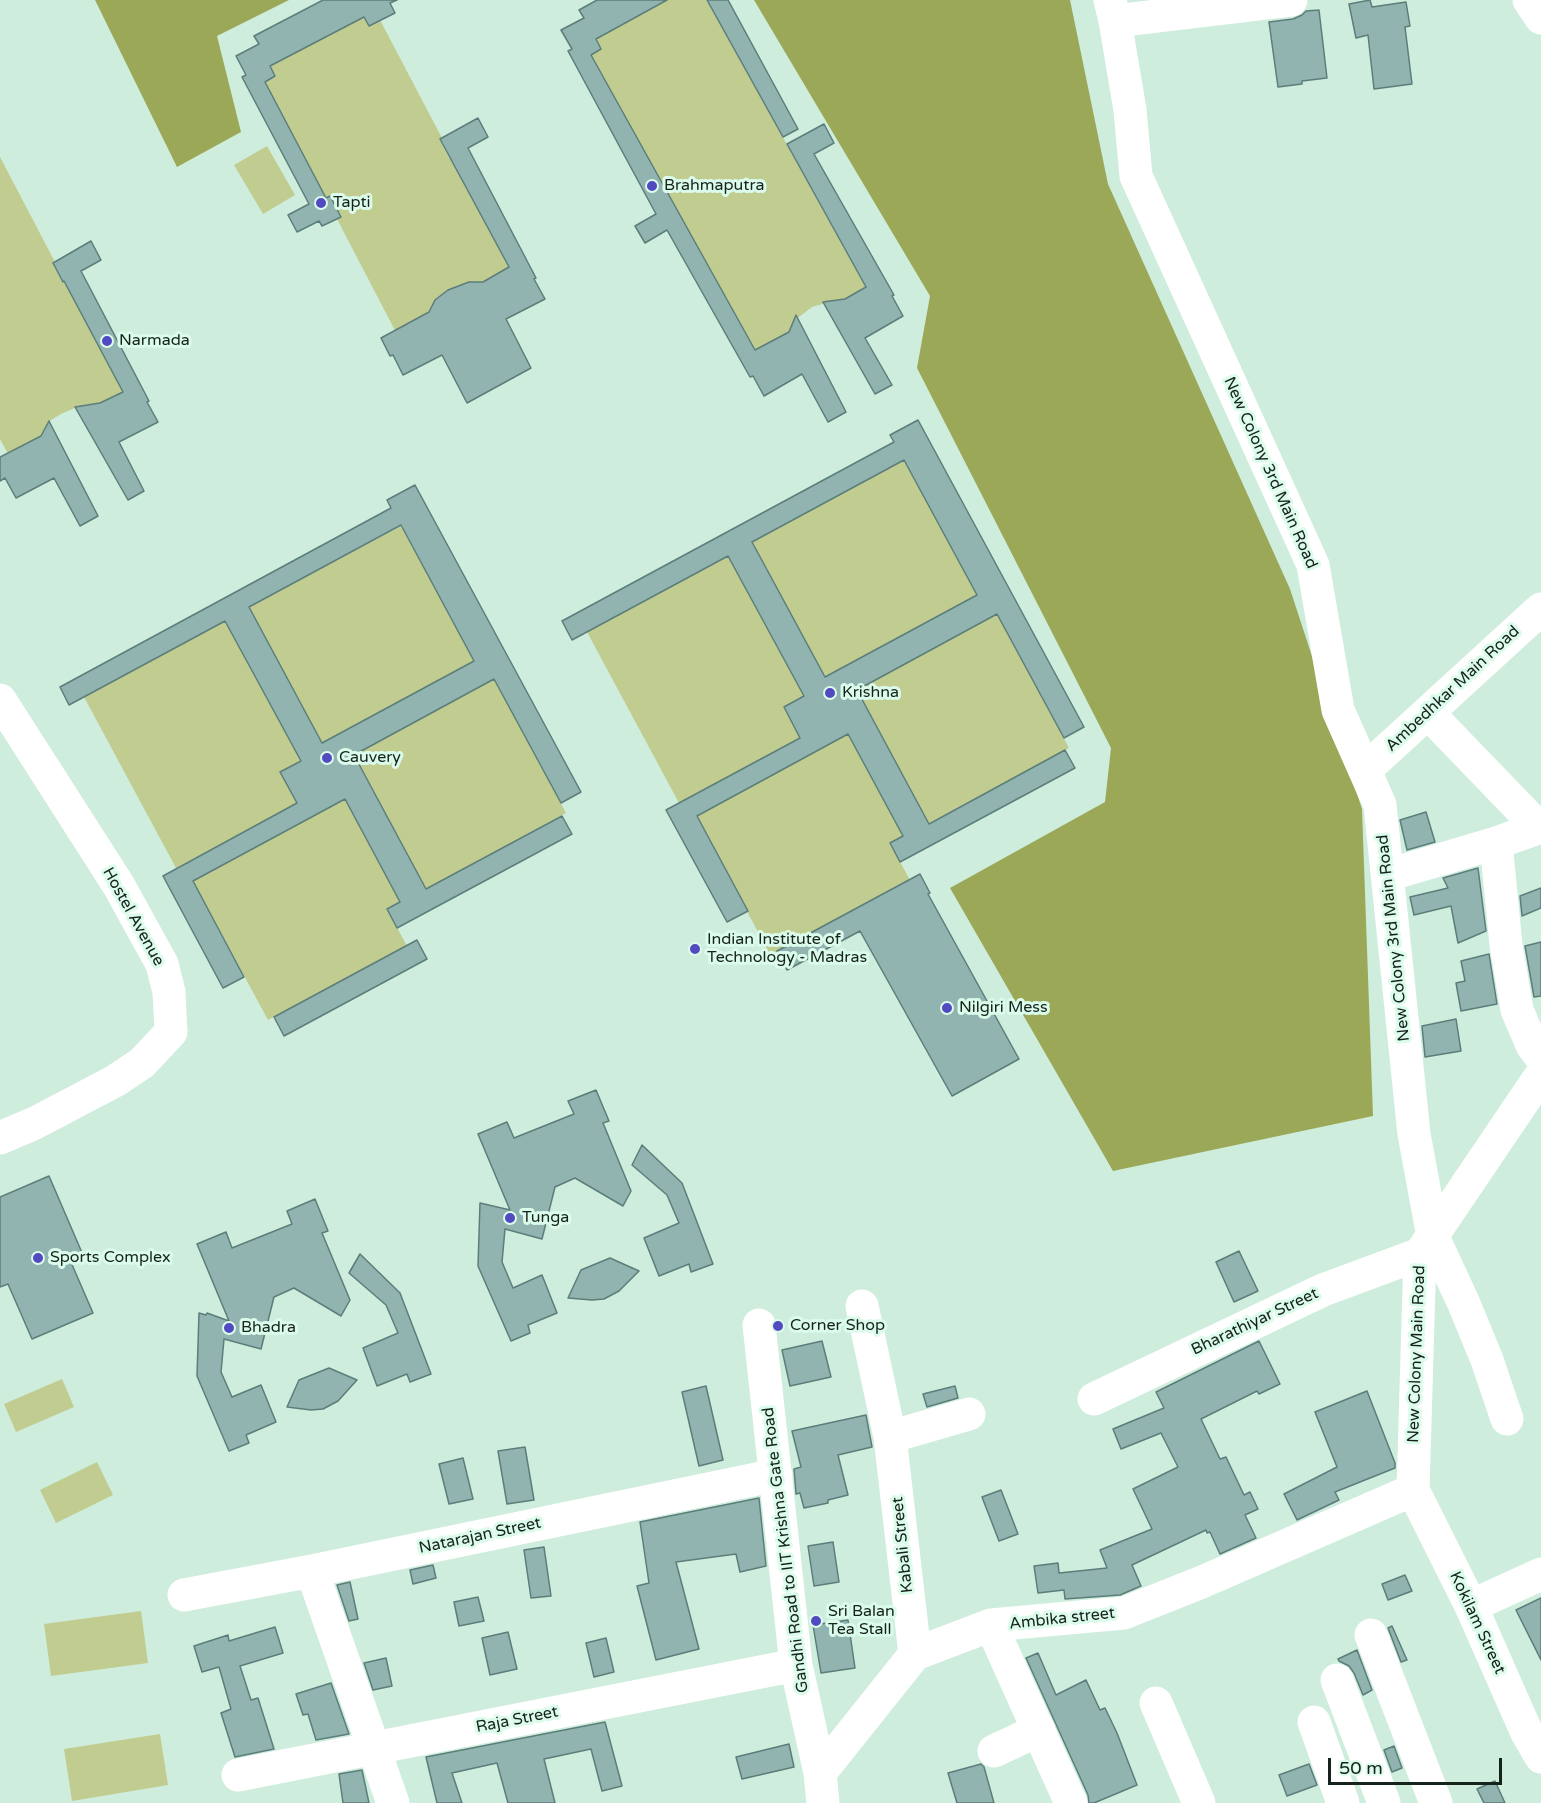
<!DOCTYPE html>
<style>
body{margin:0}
#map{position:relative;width:1541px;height:1803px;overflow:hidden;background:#ceeddd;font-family:"Varela Round",sans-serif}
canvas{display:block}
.scale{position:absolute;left:1328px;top:1758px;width:174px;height:27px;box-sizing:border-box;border:3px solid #16221c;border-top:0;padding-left:8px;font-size:18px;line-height:21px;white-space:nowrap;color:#16221c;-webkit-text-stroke:4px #dbfbeb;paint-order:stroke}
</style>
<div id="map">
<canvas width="1541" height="1803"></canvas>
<div class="scale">50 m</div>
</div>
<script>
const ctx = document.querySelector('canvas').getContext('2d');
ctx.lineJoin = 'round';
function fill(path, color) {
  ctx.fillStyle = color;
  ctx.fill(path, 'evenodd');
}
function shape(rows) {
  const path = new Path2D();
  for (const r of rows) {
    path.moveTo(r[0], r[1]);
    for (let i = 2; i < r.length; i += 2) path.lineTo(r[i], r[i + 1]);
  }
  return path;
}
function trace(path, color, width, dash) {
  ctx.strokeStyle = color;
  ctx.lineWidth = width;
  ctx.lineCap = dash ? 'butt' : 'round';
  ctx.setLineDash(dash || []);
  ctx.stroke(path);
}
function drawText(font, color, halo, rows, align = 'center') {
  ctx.font = font + ' "Varela Round",sans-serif';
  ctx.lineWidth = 6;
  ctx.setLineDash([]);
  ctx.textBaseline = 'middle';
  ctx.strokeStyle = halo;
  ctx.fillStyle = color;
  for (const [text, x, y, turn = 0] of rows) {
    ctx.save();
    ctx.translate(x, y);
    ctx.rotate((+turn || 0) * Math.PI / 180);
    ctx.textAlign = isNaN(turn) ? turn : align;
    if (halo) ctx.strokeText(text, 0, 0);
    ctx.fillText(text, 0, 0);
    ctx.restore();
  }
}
fill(shape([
 [667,0,707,0,874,302,833,301,812,307,795,320,791,326,793,330,781,336,761,362,591,55,601,49,596,39],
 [364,17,380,20,442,138,440,140,449,158,451,158,517,282,493,295,485,281,476,286,469,282,448,290,435,300,433,310,421,316,401,342,337,219,340,216,333,201,330,196,326,198,265,82,275,76,270,66],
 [267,146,295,195,263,214,234,165],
 [0,157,55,262,53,263,55,268,62,281,64,281,130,405,77,407,61,414,51,420,46,427,46,433,34,439,40,452,14,465,0,439],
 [904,460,977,595,824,677,752,542],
 [401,526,474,661,322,743,249,607],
 [728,556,804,696,784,707,800,738,679,803,587,632],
 [997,614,1069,748,929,823,857,690],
 [225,621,301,761,280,772,297,803,176,868,84,697],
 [494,679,566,813,426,889,354,755],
 [848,734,903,836,890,844,910,880,770,955,697,816],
 [345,799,400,902,387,909,407,946,268,1020,193,881],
 [62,1379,74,1407,16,1432,4,1404],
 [97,1462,113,1495,56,1523,40,1490],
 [141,1611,148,1663,51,1676,44,1624],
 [160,1734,168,1785,72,1801,64,1749]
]), '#c1cc90');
fill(shape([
 [95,0,289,0,217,36,241,132,177,167],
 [754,0,1070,0,1108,184,1290,589,1362,809,1373,1116,1113,1171,950,888,1105,802,1111,748,917,368,930,296]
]), '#9ba858');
const building = shape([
 [323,0,397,0,390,3,395,13,369,26,364,17,270,66,275,76,265,82,326,198,330,196,341,217,322,226,319,221,297,232,288,215,309,204,242,77,246,75,236,56,259,44,254,36,323,0],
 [597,0,667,0,596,39,601,49,591,55,755,350,789,332,796,315,846,412,828,422,802,374,764,396,753,376,750,377,667,230,645,243,635,226,656,214,568,51,572,49,561,30,584,18,579,10,597,0],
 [707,0,728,0,798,129,783,137,707,0],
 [1370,0,1372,7,1406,2,1410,26,1405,27,1412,84,1374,89,1368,35,1356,38,1349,4,1370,0],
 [1319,10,1327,78,1302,81,1302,84,1278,87,1269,22,1293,19,1302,15,1306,11,1319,10],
 [478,118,488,137,468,148,536,278,534,279,545,299,506,319,531,368,467,403,442,355,403,375,393,355,390,356,381,338,429,312,435,300,448,290,469,282,483,282,509,267,440,139,478,118],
 [824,124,834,143,814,154,894,295,892,296,903,316,865,338,892,385,875,394,823,302,845,299,866,287,787,144,824,124],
 [91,241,101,260,81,271,149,401,147,402,158,422,119,442,144,491,128,500,75,407,100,403,123,392,64,281,63,282,53,263,91,241],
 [918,420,1084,727,1064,738,997,614,857,690,929,824,1065,750,1075,768,900,862,890,843,903,836,848,734,697,816,748,911,727,922,666,810,800,738,784,707,804,696,728,556,572,640,562,621,894,442,890,435,918,420],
 [904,460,977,595,825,677,752,542,904,460],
 [49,421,98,516,80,526,54,478,16,498,5,478,0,481,0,457,41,436,49,421],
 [415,485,581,792,561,803,494,679,354,755,426,889,562,816,572,834,397,928,387,909,400,902,345,799,193,881,244,977,223,988,163,876,297,803,280,772,301,761,225,621,69,705,60,687,391,508,387,500,415,485],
 [401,525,474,661,322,743,249,607,401,525],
 [1426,812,1435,842,1407,850,1400,820,1426,812],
 [1478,868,1486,931,1458,943,1451,906,1414,915,1410,897,1448,888,1443,878,1478,868],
 [920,874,930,893,928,894,1019,1059,952,1096,860,931,787,970,777,951,920,874],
 [1541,888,1541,908,1522,916,1520,896,1541,888],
 [417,940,427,959,284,1036,274,1017,417,940],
 [1541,942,1541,996,1534,997,1525,946,1541,942],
 [1489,954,1497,1004,1461,1011,1456,983,1465,981,1461,961,1489,954],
 [1456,1019,1461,1051,1425,1057,1422,1026,1456,1019],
 [596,1090,609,1121,603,1123,631,1191,623,1206,575,1178,555,1187,542,1239,505,1229,502,1262,513,1288,542,1275,557,1313,528,1325,530,1333,511,1341,478,1266,480,1203,510,1210,478,1134,507,1122,514,1138,574,1114,568,1101,596,1090],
 [642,1145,682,1183,713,1264,691,1272,689,1264,659,1276,644,1238,679,1223,667,1195,632,1165,642,1145],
 [49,1176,83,1255,70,1260,93,1313,32,1339,8,1284,0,1287,0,1197,49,1176],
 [315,1199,328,1231,322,1233,350,1300,341,1316,294,1288,274,1297,261,1349,224,1339,221,1372,232,1397,261,1385,276,1422,246,1435,249,1443,229,1451,197,1376,199,1313,206,1315,207,1313,229,1321,197,1244,226,1232,232,1248,292,1224,287,1211,315,1199],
 [1239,1251,1258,1291,1234,1302,1216,1262,1239,1251],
 [360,1254,400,1293,431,1374,410,1382,407,1374,377,1386,363,1348,398,1333,386,1305,349,1273,360,1254],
 [610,1258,639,1271,619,1291,604,1299,592,1300,568,1298,581,1270,610,1258],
 [822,1341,831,1377,790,1386,782,1350,822,1341],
 [1259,1341,1280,1384,1259,1394,1257,1391,1201,1419,1220,1459,1226,1457,1244,1495,1250,1492,1258,1509,1245,1515,1256,1538,1220,1554,1210,1532,1207,1533,1206,1530,1132,1565,1141,1586,1120,1595,1065,1599,1064,1590,1038,1593,1034,1566,1058,1563,1059,1573,1107,1568,1100,1550,1152,1529,1133,1489,1178,1467,1161,1433,1121,1449,1113,1429,1164,1408,1156,1392,1259,1341],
 [329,1368,357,1380,338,1401,323,1409,311,1410,287,1407,299,1380,329,1368],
 [706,1386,723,1460,699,1466,682,1392,706,1386],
 [955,1386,958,1398,927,1407,923,1394,955,1386],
 [1367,1391,1395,1463,1395,1468,1335,1492,1339,1500,1297,1520,1284,1494,1337,1467,1315,1412,1367,1391],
 [866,1415,872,1447,838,1455,848,1495,828,1500,828,1503,804,1508,800,1493,796,1494,794,1469,801,1467,792,1431,866,1415],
 [525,1447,534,1500,507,1504,498,1451,525,1447],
 [463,1458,473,1499,449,1504,439,1464,463,1458],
 [1001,1490,1018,1534,999,1541,982,1497,1001,1490],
 [759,1498,766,1566,740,1572,736,1554,676,1562,699,1649,656,1660,637,1586,649,1583,640,1522,759,1498],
 [833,1542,839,1582,814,1586,808,1546,833,1542],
 [544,1547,551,1596,531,1598,524,1550,544,1547],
 [433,1565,436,1578,413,1584,410,1570,433,1565],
 [1405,1575,1412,1591,1388,1600,1382,1584,1405,1575],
 [350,1582,358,1619,349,1621,337,1585,350,1582],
 [478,1597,484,1621,459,1626,454,1602,478,1597],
 [1541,1598,1541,1660,1516,1610,1541,1598],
 [848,1620,855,1668,821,1673,813,1625,848,1620],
 [1392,1626,1407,1660,1401,1662,1388,1628,1392,1626],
 [275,1627,283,1653,240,1666,251,1700,258,1698,274,1749,235,1757,221,1713,231,1709,219,1667,202,1672,194,1646,228,1635,229,1641,275,1627],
 [508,1632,517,1669,490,1675,482,1638,508,1632],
 [606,1638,614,1672,594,1677,586,1643,606,1638],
 [1357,1650,1372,1690,1363,1695,1354,1673,1349,1666,1339,1661,1338,1659,1357,1650],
 [1038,1653,1056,1695,1086,1680,1100,1710,1105,1708,1117,1733,1137,1785,1094,1803,1089,1803,1088,1795,1026,1658,1038,1653],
 [386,1658,392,1686,373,1690,364,1663,386,1658],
 [331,1683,349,1734,316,1740,308,1714,303,1715,296,1694,331,1683],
 [605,1722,622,1786,602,1791,591,1749,544,1759,555,1803,508,1803,497,1763,452,1773,462,1803,437,1803,426,1757,605,1722],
 [789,1744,794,1767,742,1779,736,1757,789,1744],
 [1394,1746,1402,1768,1392,1772,1384,1750,1394,1746],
 [981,1764,984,1767,994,1803,957,1803,948,1773,981,1764],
 [1309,1764,1317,1785,1287,1796,1279,1775,1309,1764],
 [362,1770,369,1803,343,1803,339,1774,362,1770],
 [1495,1781,1505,1803,1484,1803,1477,1789,1495,1781]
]);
fill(building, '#91b4b0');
trace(building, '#5c7e7a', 1.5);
trace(shape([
 [1110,0,1115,21,1130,110,1136,176,1313,565,1338,710,1380,805,1414,1134,1433,1237,1464,1304,1487,1360,1507,1419],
 [1529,0,1541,18],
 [1115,21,1291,0],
 [0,700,119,886,162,964,169,992,171,1032,142,1063,115,1081,35,1123,0,1138],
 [1428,713,1539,828],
 [1365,770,1541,609],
 [1496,843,1506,945,1517,1010,1532,1045,1541,1057],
 [1388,875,1496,843,1541,827],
 [1541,1075,1420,1254,1413,1490,1471,1606,1527,1733,1541,1757],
 [862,1306,890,1437,915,1654],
 [759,1325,796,1665,820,1773,823,1803],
 [1094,1399,1323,1290,1420,1254],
 [890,1437,969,1414],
 [312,1571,393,1803],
 [184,1595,312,1571,776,1475],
 [1471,1606,1541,1574],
 [991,1625,1071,1803],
 [1371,1635,1436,1803],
 [1337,1680,1384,1803],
 [1156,1703,1199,1803],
 [1314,1722,1343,1803],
 [994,1751,1039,1730],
 [820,1773,915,1654,991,1625,1124,1613,1202,1582,1413,1490],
 [238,1775,796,1665]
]), '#fff', 33);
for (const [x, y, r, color] of [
 [652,186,6,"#524ac1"],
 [321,203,6,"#524ac1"],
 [107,341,6,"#524ac1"],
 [830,693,6,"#524ac1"],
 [327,758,6,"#524ac1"],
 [695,949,6,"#524ac1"],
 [947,1008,6,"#524ac1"],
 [510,1218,6,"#524ac1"],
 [38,1258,6,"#524ac1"],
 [778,1326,6,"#524ac1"],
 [229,1328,6,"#524ac1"],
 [816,1621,6,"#524ac1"]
]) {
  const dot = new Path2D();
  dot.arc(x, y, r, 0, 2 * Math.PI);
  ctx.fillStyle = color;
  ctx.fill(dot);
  trace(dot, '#dbfbeb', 2);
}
drawText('16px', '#16221c', '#dbfbeb', [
 ["Brahmaputra",664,186],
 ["Tapti",333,203],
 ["Narmada",119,341],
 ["Krishna",842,693],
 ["Cauvery",339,758],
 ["Indian Institute of",707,940],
 ["Technology - Madras",707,958],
 ["Nilgiri Mess",959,1008],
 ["Tunga",522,1218],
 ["Sports Complex",50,1258],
 ["Corner Shop",790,1326],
 ["Bhadra",241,1328],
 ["Sri Balan",828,1612],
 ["Tea Stall",828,1630]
], 'left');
drawText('16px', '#16221c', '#dbfbeb', [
 ["New Colony 3rd Main Road",1270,473,66],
 ["Ambedhkar Main Road",1453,689,-43],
 ["Hostel Avenue",133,917,61],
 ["New Colony 3rd Main Road",1394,938,-96],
 ["Bharathiyar Street",1255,1322,-25],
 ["New Colony Main Road",1417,1354,-88],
 ["Natarajan Street",480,1536,-12],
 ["Kabali Street",903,1545,-96],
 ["Gandhi Road to IIT Krishna Gate Road",786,1550,-97],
 ["Ambika street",1062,1619,-6],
 ["Kokilam Street",1477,1623,65],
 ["Raja Street",517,1720,-11]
]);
</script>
